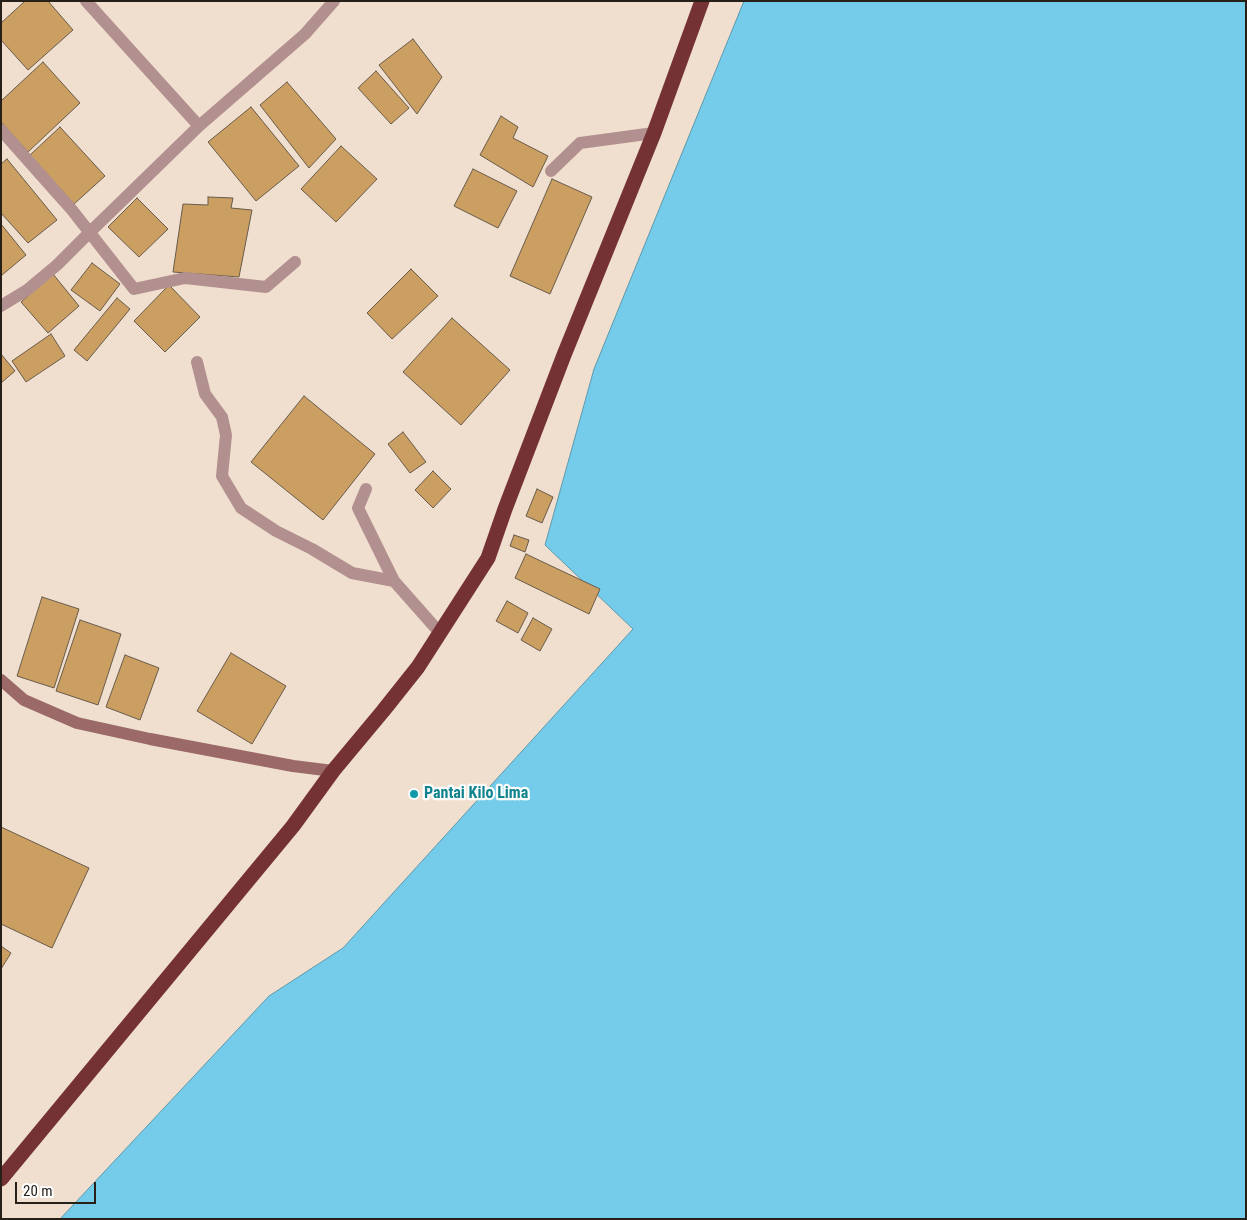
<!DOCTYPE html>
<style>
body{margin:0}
#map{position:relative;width:1247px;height:1220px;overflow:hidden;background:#f0dfce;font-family:"Roboto Condensed",sans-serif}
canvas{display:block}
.frame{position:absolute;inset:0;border:2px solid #262019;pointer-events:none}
.scale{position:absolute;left:15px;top:1182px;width:81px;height:22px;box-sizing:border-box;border:2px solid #262019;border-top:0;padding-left:6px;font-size:15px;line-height:18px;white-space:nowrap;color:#262019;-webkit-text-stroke:4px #fff;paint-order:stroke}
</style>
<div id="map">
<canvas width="1247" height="1220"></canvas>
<div class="frame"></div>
<div class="scale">20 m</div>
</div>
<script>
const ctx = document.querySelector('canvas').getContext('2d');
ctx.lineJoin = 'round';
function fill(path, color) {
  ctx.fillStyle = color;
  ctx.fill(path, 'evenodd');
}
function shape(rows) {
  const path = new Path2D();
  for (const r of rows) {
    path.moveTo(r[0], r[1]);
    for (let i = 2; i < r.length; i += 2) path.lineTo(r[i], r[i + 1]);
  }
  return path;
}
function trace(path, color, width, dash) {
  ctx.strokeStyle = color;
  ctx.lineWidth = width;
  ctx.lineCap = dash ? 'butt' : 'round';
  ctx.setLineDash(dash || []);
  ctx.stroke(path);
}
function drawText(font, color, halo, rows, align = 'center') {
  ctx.font = font + ' "Roboto Condensed",sans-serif';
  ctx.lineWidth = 4.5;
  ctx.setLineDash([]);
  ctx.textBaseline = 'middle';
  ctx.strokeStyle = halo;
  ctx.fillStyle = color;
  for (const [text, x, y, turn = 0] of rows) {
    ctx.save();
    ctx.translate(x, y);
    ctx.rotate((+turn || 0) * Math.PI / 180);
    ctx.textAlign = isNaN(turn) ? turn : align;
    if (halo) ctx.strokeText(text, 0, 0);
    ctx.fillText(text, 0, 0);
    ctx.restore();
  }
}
const water = shape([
 [744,1,1246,1,1246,1219,60,1219,269,996,343,948,633,629,545,545,594,369,744,1]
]);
fill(water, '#75ccea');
trace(water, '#5d98ab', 1);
const building = shape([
 [25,1,48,1,73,30,28,70,1,40,1,23,25,1],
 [413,39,442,77,417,114,379,65,413,39],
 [43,62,80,103,28,152,1,122,1,101,43,62],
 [376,71,409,108,391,124,358,88,376,71],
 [287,82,336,139,309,168,260,105,287,82],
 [251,107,299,166,256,201,208,142,251,107],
 [501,116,518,127,513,138,548,156,533,187,480,155,501,116],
 [60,127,105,176,74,204,30,155,60,127],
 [341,146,377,179,336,222,301,189,341,146],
 [7,159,57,220,28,243,1,213,1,164,7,159],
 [473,169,517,191,498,228,454,206,473,169],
 [552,179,592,197,550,294,510,276,552,179],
 [208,197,233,198,231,208,252,210,239,277,173,272,183,204,208,205,208,197],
 [137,198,168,229,139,257,108,227,137,198],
 [1,224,26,255,2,275,1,273,1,224],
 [92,263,120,284,100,311,71,290,92,263],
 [411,269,438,296,392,339,367,313,411,269],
 [53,274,79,306,48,333,21,302,53,274],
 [169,285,200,317,165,352,134,321,169,285],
 [117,298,130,309,87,361,74,350,117,298],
 [452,318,510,370,461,425,403,372,452,318],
 [51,334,65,356,26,382,12,361,51,334],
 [1,354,15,371,1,383,1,354],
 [304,396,375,454,323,520,251,462,304,396],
 [403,432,426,462,410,473,388,444,403,432],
 [433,471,451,489,433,508,415,490,433,471],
 [537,489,553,497,542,523,526,516,537,489],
 [514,535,529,540,525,552,510,546,514,535],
 [526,554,600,589,589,614,515,578,526,554],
 [42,597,79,609,54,688,17,676,42,597],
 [507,601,528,613,518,633,496,621,507,601],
 [533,618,552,629,540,651,521,640,533,618],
 [80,620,121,634,98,705,56,691,80,620],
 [231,653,286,686,252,744,197,711,231,653],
 [125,655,159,668,140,720,106,707,125,655],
 [1,827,89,868,52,948,1,924,1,827],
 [1,946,11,953,1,969,1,946]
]);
fill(building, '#cb9e62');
trace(building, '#685b4b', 1);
trace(shape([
 [86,1,199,126],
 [1,130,72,210,134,289,185,278,266,287,295,262],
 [551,171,580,143,654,133],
 [1,306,27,290,57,265,89,233,199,126,305,34,334,1],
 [197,362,205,394,222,417,226,435,222,476,241,508,276,531,312,549,352,573,394,581],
 [366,489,358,508,394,581,440,633]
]), '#b39090', 12);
trace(shape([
 [1,680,24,700,77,723,150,739,293,766,333,771]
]), '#9a6968', 12);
trace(shape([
 [1,1179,293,826,333,771,383,711,418,667,488,558,505,509,564,355,654,133,702,1]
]), '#753235', 15);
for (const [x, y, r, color] of [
 [414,794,5,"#0f9aa8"]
]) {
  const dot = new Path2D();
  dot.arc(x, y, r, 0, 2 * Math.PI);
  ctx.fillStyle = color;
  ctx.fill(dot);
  trace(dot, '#fff', 2);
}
drawText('bold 16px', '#0d838f', '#fff', [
 ["Pantai Kilo Lima",424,794]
], 'left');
</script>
